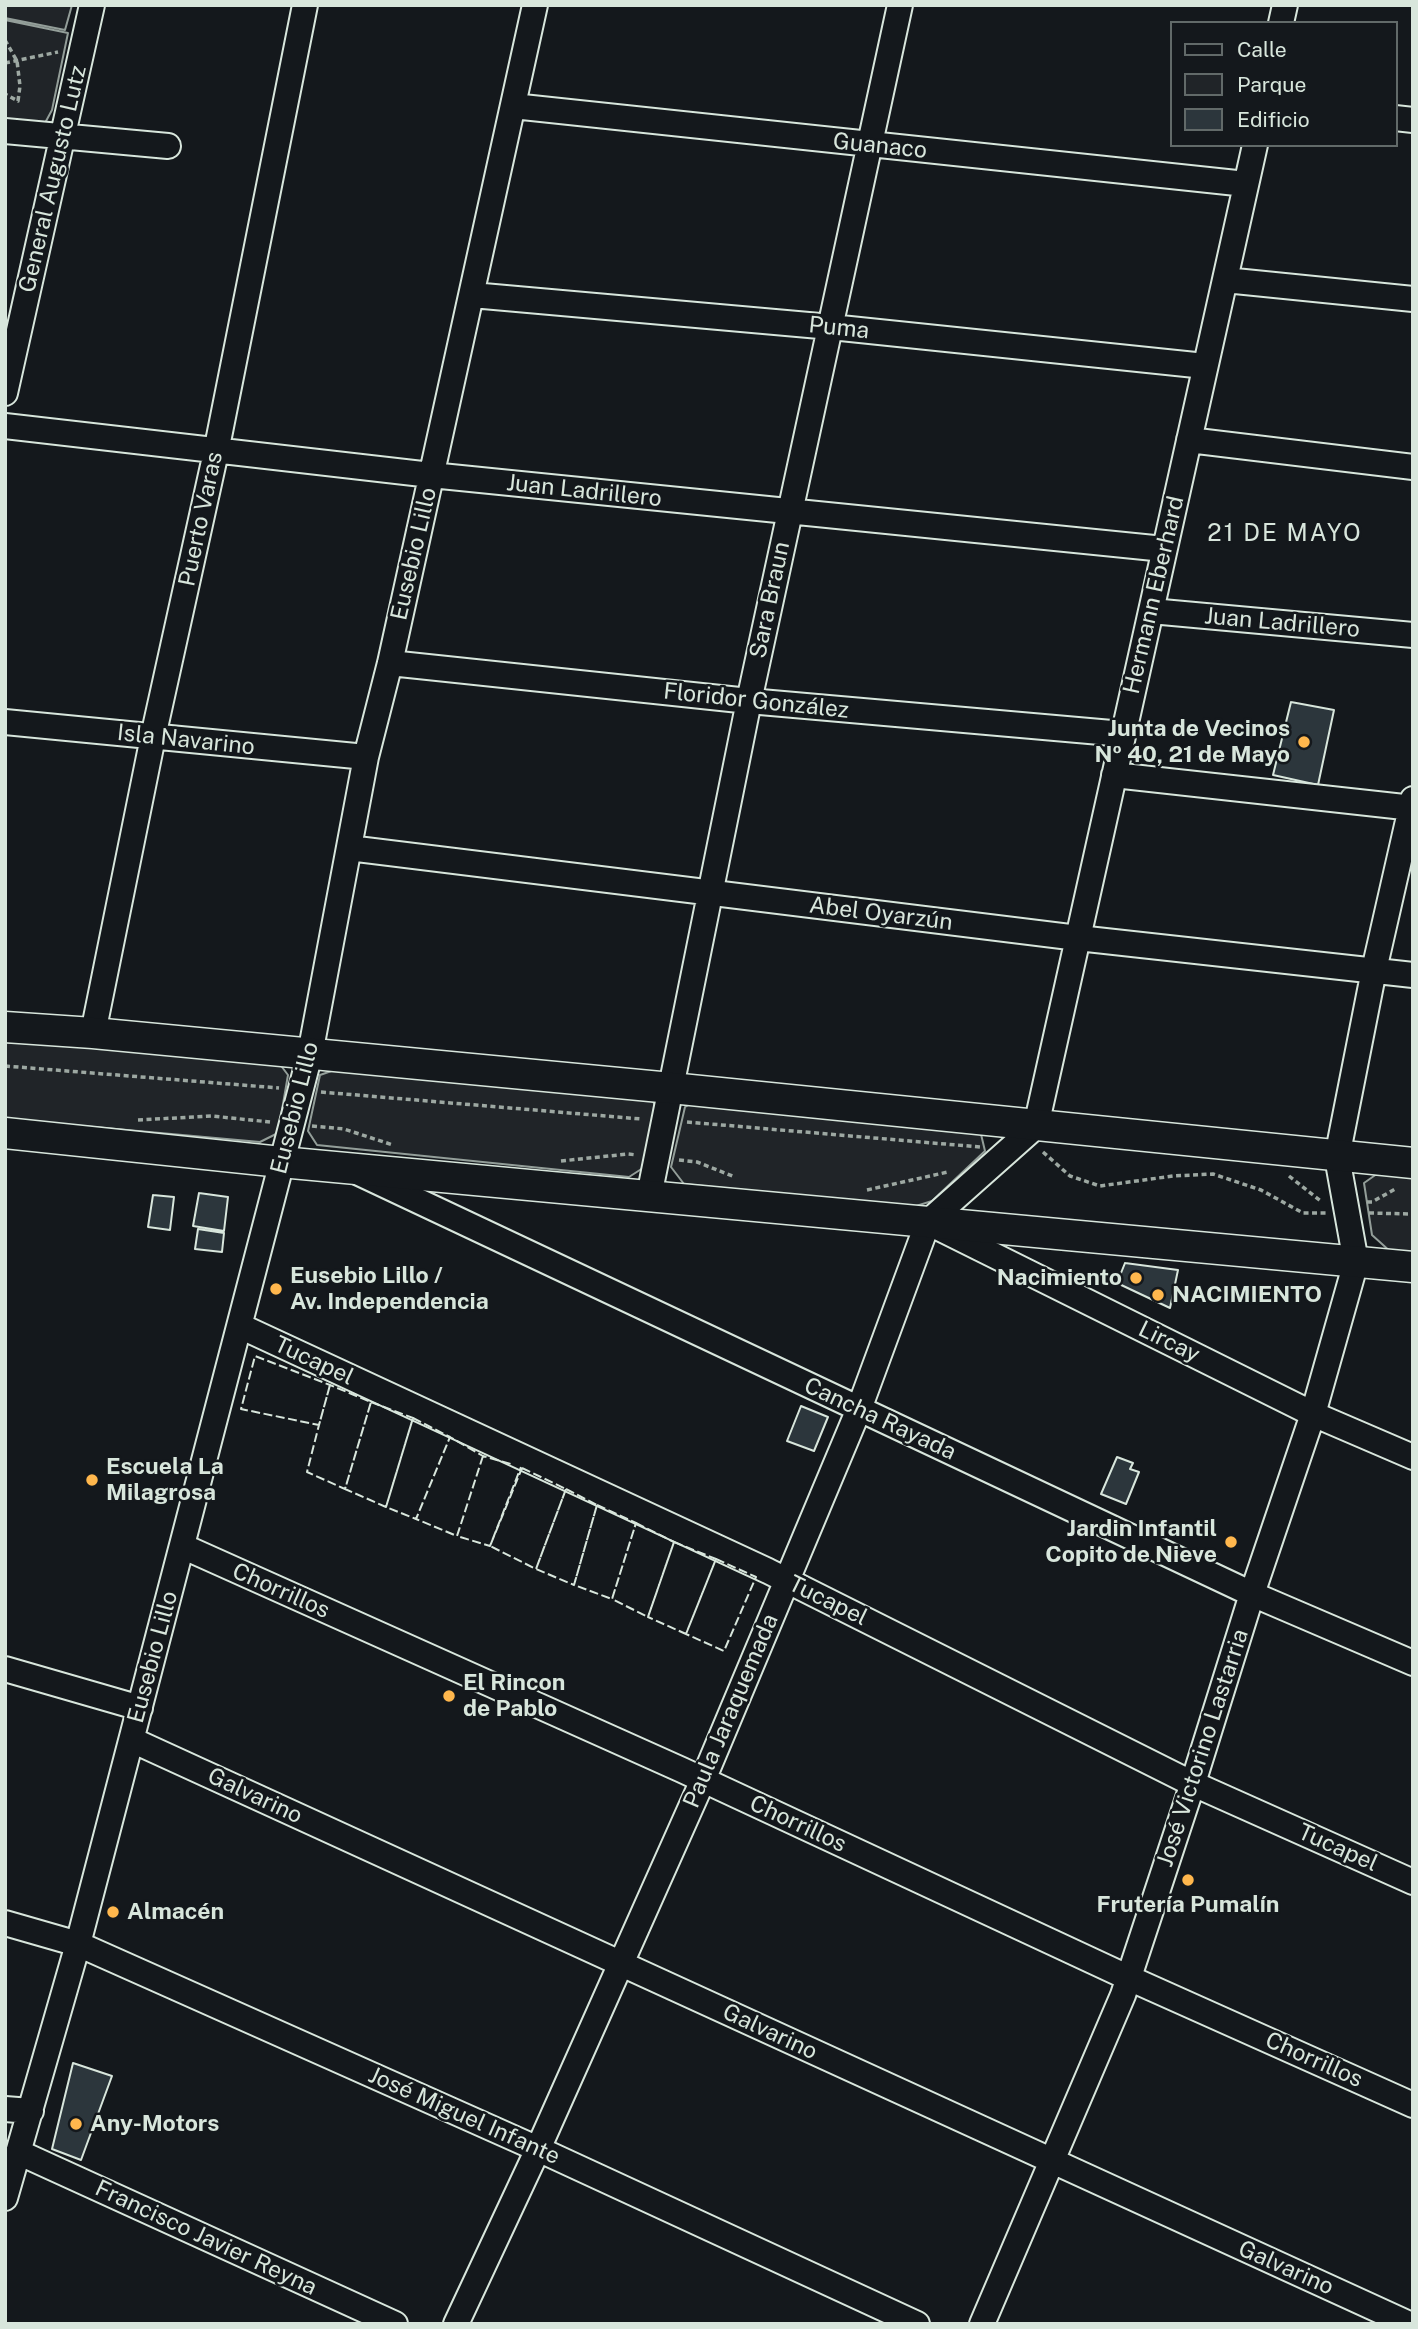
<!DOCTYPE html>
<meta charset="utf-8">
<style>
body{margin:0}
#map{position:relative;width:1418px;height:2329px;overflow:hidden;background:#14181c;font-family:"Public Sans",sans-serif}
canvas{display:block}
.frame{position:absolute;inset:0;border:7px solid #d8e6dc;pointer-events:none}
.legend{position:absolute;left:1170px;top:21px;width:228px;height:126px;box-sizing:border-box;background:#14181c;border:2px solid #626a69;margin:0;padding:9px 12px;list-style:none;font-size:21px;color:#d8e6dc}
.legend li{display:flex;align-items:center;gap:14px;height:35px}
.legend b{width:35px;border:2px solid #626a69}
</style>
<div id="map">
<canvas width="1418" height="2329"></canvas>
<div class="frame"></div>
<ul class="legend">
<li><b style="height:9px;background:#14181c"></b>Calle</li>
<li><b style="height:19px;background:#202428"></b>Parque</li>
<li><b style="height:19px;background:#2c363c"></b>Edificio</li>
</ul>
</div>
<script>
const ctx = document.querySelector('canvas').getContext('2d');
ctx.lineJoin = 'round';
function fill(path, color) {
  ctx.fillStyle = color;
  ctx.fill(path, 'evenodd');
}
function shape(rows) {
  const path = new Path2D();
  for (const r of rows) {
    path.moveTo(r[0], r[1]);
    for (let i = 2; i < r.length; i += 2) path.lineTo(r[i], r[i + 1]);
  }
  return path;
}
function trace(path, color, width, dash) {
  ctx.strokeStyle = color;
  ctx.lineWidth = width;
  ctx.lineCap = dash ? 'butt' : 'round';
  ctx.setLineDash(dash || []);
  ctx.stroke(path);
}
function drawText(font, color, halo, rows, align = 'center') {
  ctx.font = font + ' "Public Sans",sans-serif';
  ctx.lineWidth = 5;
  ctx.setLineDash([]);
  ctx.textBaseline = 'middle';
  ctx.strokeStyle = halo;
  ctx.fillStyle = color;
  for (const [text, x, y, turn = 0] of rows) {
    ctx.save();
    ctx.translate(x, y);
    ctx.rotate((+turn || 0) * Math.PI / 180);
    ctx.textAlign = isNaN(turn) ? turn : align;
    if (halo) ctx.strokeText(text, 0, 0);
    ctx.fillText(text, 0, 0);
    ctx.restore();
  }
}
const green = shape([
 [5,5,72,5,65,30,5,18,5,5],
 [5,20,68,33,52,110,45,123,5,120,5,20],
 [5,1042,276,1059,288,1075,278,1133,260,1142,5,1119,5,1042],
 [340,1068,651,1097,658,1112,646,1166,629,1177,317,1145,308,1131,320,1075,340,1068],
 [701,1098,980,1130,985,1151,932,1201,913,1207,684,1184,671,1167,685,1107,701,1098],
 [1381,1171,1413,1173,1413,1255,1392,1253,1372,1235,1364,1183,1381,1171]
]);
fill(green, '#202428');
trace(green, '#939e99', 2);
const building = shape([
 [1291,702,1334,710,1318,785,1273,775,1291,702],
 [199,1193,228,1197,224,1231,193,1226,199,1193],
 [153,1195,174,1197,170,1230,148,1227,153,1195],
 [198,1229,224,1233,222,1252,195,1249,198,1229],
 [1125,1263,1178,1270,1170,1308,1117,1283,1125,1263],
 [801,1406,828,1417,814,1451,787,1441,801,1406],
 [1117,1457,1133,1463,1130,1469,1139,1472,1126,1504,1101,1494,1117,1457],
 [73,2063,112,2076,81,2160,52,2149,73,2063]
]);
fill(building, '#2c363c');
trace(building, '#d8e6dc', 2);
const minor = shape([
 [1281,23,1285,5],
 [513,106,1246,184],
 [1395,118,1413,120],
 [5,131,168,146],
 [1225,280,1413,299],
 [472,295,831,327,1205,366],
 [5,393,92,5],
 [5,426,431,475,1164,549],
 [1189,440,1413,467],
 [1151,611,1413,635],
 [390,663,749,701,1123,734],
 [5,722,366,757],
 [1114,775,1413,808],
 [349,848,1078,938,1413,975],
 [93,1033,153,737,216,452,305,5],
 [359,1173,1252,1594,1413,1663],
 [649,1196,749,701,900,5],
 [935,1226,1313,1414,1413,1457],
 [240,1326,768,1571,1187,1781,1413,1882],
 [182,1546,682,1770,1129,1978,1413,2105],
 [5,1669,140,1708],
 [132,1740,1409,2324],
 [5,1923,78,1944,538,2149,917,2324],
 [5,2109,31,2111],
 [18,2152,395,2324],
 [5,2198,78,1944,310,1054,366,757,390,663,535,5],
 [456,2324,538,2149,703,1780,859,1409,928,1222,1036,1126,1255,145],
 [982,2324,1123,1995,1193,1783,1252,1594,1313,1414,1356,1262,1337,1157,1374,970,1413,799]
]);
const major = shape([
 [5,1027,93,1033,671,1088,1413,1163],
 [5,1133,281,1162,1413,1267]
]);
trace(minor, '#d8e6dc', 28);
trace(major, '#d8e6dc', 33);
trace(shape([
 [5,40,17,61,20,86,18,101,5,94],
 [5,63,58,52],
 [5,1066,279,1088],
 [321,1092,641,1119],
 [138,1120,212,1116,270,1122],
 [687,1122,980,1147],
 [312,1126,344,1129,393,1145],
 [1043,1152,1070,1176,1100,1186,1173,1176,1213,1174,1261,1190,1303,1213,1326,1213],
 [679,1160,697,1162,735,1177],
 [561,1161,628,1154,637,1155],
 [1289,1176,1322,1202],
 [867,1190,948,1172],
 [1367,1202,1372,1202,1397,1188],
 [1369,1213,1413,1214]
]), '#9da8a2', 3.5, [5, 3.5]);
trace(minor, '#14181c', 24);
trace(major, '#14181c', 30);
trace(shape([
 [330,1385,319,1425,307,1472,345,1489,371,1402,330,1385,255,1356,241,1409,319,1425,330,1385],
 [371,1402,413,1418,386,1507,345,1489,371,1402],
 [413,1418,450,1437,416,1519,386,1507,413,1418],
 [483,1456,457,1536,416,1519,450,1437,483,1456,511,1464],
 [483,1456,457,1536,490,1546,521,1467],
 [522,1468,566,1489,536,1569,490,1546,522,1468],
 [566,1489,597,1505,574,1585,536,1569,566,1489],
 [597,1505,636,1523,612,1599,574,1585,597,1505],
 [636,1523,674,1542,648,1617,612,1599,636,1523],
 [674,1542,716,1559,686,1634,648,1617,674,1542],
 [716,1559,756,1577,724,1651,686,1634,716,1559]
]), '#d8e6dc', 2, [9, 3.5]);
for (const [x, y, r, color] of [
 [1304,742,7,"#ffb74d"],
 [1136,1278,7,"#ffb74d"],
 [276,1289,7,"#ffb74d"],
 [1158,1295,7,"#ffb74d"],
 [92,1480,7,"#ffb74d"],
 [1231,1542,7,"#ffb74d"],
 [449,1696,7,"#ffb74d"],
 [1188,1880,7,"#ffb74d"],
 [113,1912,7,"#ffb74d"],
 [76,2124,7,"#ffb74d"]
]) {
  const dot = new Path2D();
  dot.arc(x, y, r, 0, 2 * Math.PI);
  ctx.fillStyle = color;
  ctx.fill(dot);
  trace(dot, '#14181c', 2.5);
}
drawText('23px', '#d8e6dc', '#14181c', [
 ["Guanaco",880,146,6],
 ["General Augusto Lutz",53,179,-77],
 ["Puma",839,328,6],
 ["Juan Ladrillero",584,491,6],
 ["Puerto Varas",201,519,-78],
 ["Eusebio Lillo",414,554,-77],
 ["Hermann Eberhard",1154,595,-77],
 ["Sara Braun",770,600,-78],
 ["Juan Ladrillero",1282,623,5],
 ["Floridor González",756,701,6],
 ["Isla Navarino",186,740,6],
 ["Abel Oyarzún",881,914,7],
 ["Eusebio Lillo",295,1108,-76],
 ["Lircay",1169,1342,26],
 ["Tucapel",314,1361,25],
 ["Cancha Rayada",880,1419,25],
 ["Chorrillos",281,1591,24],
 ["Tucapel",828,1601,26],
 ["Eusebio Lillo",153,1657,-75],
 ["Paula Jaraquemada",731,1711,-67],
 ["José Victorino Lastarria",1203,1748,-72],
 ["Galvarino",255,1796,25],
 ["Chorrillos",798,1824,25],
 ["Tucapel",1338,1848,24],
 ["Galvarino",770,2032,25],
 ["Chorrillos",1314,2060,24],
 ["José Miguel Infante",464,2116,24],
 ["Francisco Javier Reyna",206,2238,25],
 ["Galvarino",1286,2268,24]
]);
drawText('bold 23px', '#d8e6dc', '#14181c', [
 ["Junta de Vecinos",1290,729,"right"],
 ["Nº 40, 21 de Mayo",1290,755,"right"],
 ["Eusebio Lillo /",290,1276],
 ["Av. Independencia",290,1302],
 ["Nacimiento",1122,1278,"right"],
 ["NACIMIENTO",1172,1295],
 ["Escuela La",106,1467],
 ["Milagrosa",106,1493],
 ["Jardin Infantil",1217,1529,"right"],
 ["Copito de Nieve",1217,1555,"right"],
 ["El Rincon",463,1683],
 ["de Pablo",463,1709],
 ["Frutería Pumalín",1188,1905,"center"],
 ["Almacén",127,1912],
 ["Any-Motors",90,2124]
], 'left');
ctx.letterSpacing = '2px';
drawText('24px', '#d8e6dc', '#14181c', [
 ["21 DE MAYO",1285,534]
]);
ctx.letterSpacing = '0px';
</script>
